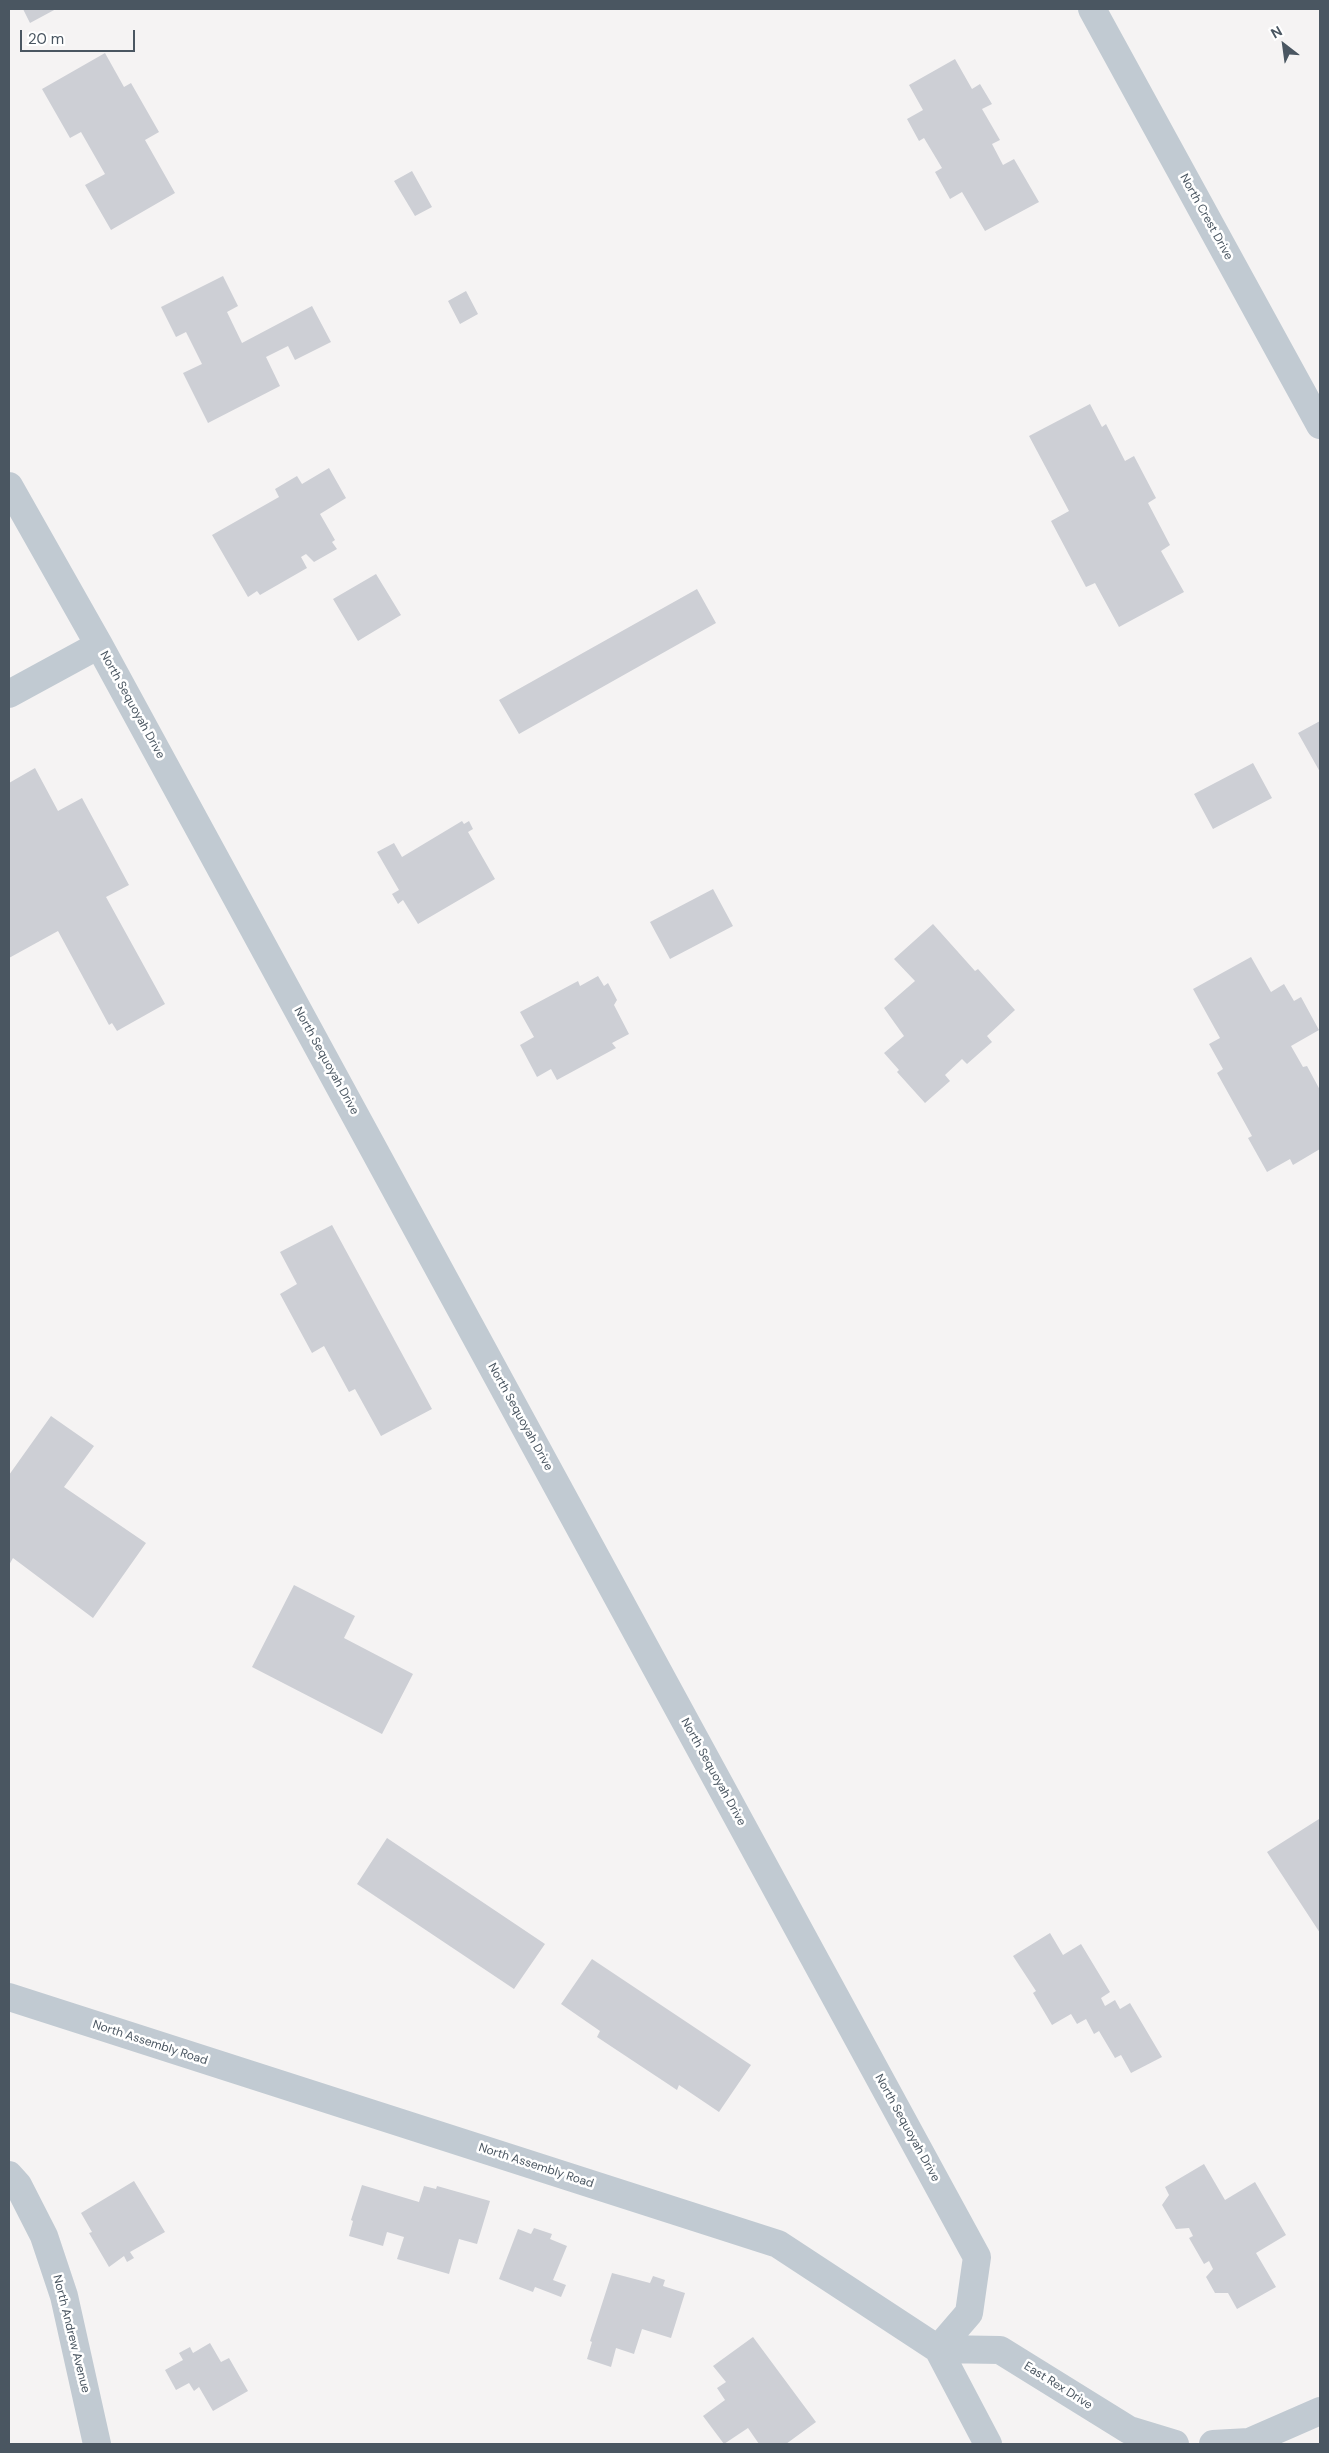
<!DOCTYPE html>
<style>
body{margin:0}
#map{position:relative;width:1329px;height:2453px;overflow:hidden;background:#f5f3f3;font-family:"DM Sans",sans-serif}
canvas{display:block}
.frame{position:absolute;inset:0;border:10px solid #4a5661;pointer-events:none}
.north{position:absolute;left:1259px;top:20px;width:50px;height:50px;-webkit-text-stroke:4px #fff;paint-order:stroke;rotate:330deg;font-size:14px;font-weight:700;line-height:20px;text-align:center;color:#4a5661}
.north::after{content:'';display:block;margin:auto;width:18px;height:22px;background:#4a5661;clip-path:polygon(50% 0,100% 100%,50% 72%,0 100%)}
.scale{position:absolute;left:20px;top:30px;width:115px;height:22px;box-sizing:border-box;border:2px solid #4a5661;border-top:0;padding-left:6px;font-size:15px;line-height:18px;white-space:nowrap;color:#4a5661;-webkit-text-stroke:4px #fff;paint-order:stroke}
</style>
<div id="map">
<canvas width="1329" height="2453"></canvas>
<div class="frame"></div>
<div class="north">N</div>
<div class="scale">20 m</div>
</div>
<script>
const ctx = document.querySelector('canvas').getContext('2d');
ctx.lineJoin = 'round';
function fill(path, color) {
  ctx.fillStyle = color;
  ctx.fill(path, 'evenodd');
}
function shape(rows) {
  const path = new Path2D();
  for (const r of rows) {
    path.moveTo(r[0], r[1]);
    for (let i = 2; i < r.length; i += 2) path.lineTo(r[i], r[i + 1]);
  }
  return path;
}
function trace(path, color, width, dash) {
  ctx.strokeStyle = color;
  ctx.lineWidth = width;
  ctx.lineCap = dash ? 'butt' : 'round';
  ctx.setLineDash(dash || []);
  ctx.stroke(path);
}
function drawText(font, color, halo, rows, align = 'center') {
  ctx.font = font + ' "DM Sans",sans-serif';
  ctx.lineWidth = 5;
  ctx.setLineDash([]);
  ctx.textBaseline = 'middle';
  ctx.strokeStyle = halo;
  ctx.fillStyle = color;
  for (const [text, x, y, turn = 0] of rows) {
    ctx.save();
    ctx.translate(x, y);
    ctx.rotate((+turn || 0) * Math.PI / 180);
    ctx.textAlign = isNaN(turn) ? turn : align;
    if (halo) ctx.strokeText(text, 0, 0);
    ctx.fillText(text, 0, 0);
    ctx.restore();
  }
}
fill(shape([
 [23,9,56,9,30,23],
 [105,53,124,87,131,83,159,132,145,140,175,193,111,230,85,185,105,174,81,132,70,138,42,89],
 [955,59,972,89,980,84,992,104,982,109,1000,140,992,144,1003,165,1014,159,1039,202,985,231,962,192,950,199,935,172,942,168,924,138,919,141,907,119,923,110,909,85],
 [412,171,432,207,415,216,394,181],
 [223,276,238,306,227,312,242,343,312,306,331,342,295,360,288,346,266,357,280,386,208,423,183,373,202,364,186,332,176,337,161,307],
 [466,291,478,314,460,324,448,301],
 [1090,404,1102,427,1106,424,1125,461,1134,456,1156,498,1148,503,1170,545,1161,551,1184,592,1119,627,1095,583,1086,587,1051,521,1069,511,1029,436],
 [329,468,346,498,320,514,335,540,332,542,337,549,314,562,306,554,301,557,307,568,260,595,257,591,248,597,212,535,279,497,275,489,297,476,302,484],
 [376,574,401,615,358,641,333,599],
 [697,589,716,623,519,734,499,700],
 [1320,721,1320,772,1298,733],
 [1253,763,1272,798,1213,829,1194,794],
 [35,768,58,811,82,798,129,885,106,897,165,1004,117,1031,112,1023,109,1025,58,931,9,958,9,783],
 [462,821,464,824,469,821,473,829,468,832,495,879,418,924,403,900,398,904,392,894,399,890,377,852,394,843,402,857],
 [713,889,733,926,670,959,650,922],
 [933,924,975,971,978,969,1015,1010,987,1036,992,1042,967,1064,962,1059,945,1075,950,1081,925,1103,897,1072,899,1070,884,1053,904,1036,884,1008,915,981,894,959],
 [1251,957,1271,992,1284,984,1294,1001,1301,997,1319,1030,1291,1046,1303,1067,1307,1066,1320,1090,1320,1149,1293,1165,1290,1159,1267,1172,1248,1138,1252,1136,1217,1073,1223,1069,1209,1044,1220,1038,1193,989],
 [598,976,604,986,608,983,617,1000,614,1005,629,1034,612,1043,616,1048,557,1080,551,1069,537,1077,520,1045,534,1037,520,1012,578,981,580,986],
 [332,1225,432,1409,381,1436,355,1389,349,1392,324,1346,312,1353,280,1294,297,1284,280,1252],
 [51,1416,94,1446,64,1487,146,1543,93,1618,13,1558,9,1565,9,1475],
 [294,1585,355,1616,344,1638,413,1674,382,1734,252,1667],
 [1319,1819,1320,1821,1320,1933,1267,1852],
 [387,1838,545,1944,514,1989,357,1884],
 [1050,1933,1063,1955,1081,1944,1110,1992,1101,1998,1105,2006,1115,2000,1120,2009,1130,2003,1162,2057,1131,2073,1121,2055,1115,2058,1099,2031,1094,2034,1086,2019,1077,2024,1071,2014,1052,2025,1033,1993,1036,1991,1013,1956],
 [592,1959,751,2065,719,2112,679,2085,677,2090,597,2037,600,2031,561,2004],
 [1204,2164,1225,2200,1255,2182,1286,2235,1256,2253,1276,2287,1237,2309,1228,2293,1215,2293,1206,2277,1213,2269,1209,2261,1204,2264,1189,2238,1193,2236,1189,2228,1176,2229,1162,2205,1169,2195,1165,2187],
 [134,2181,165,2232,130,2252,134,2258,127,2262,124,2256,109,2267,89,2233,92,2232,81,2213],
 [362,2185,419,2202,424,2186,436,2189,437,2186,490,2201,477,2244,459,2239,449,2274,397,2259,404,2237,387,2232,383,2246,349,2236,353,2221,351,2220],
 [534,2228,552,2234,550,2239,567,2246,553,2280,566,2285,561,2297,535,2287,533,2292,499,2279,518,2229,531,2234],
 [612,2273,650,2283,653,2276,665,2280,663,2286,685,2293,671,2338,642,2329,634,2354,616,2348,611,2367,587,2359,592,2342,590,2341],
 [753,2337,816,2422,786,2444,759,2444,748,2428,724,2444,703,2416,725,2400,717,2388,726,2382,713,2366],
 [210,2343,221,2362,229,2358,248,2391,213,2411,199,2387,194,2391,189,2383,176,2390,165,2370,183,2360,179,2353,190,2347,193,2353]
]), '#cdcfd5');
trace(shape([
 [1092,9,1320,425],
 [9,486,99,645,977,2257,969,2313,938,2349],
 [9,694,99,645],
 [9,1997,778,2244,938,2349,988,2444],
 [9,2175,18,2185,44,2236,64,2296,97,2444],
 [938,2349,1000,2350,1129,2430,1175,2444],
 [1213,2444,1249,2442,1320,2411]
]), '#c1cad2', 28);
drawText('12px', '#4a5661', '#fff', [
 ["North Crest Drive",1206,217,61],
 ["North Sequoyah Drive",132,705,61],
 ["North Sequoyah Drive",326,1061,61],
 ["North Sequoyah Drive",520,1417,61],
 ["North Sequoyah Drive",713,1772,61],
 ["North Assembly Road",150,2043,18],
 ["North Sequoyah Drive",907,2128,61],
 ["North Assembly Road",536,2166,18],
 ["North Andrew Avenue",71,2334,76],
 ["East Rex Drive",1058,2386,32]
]);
</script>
